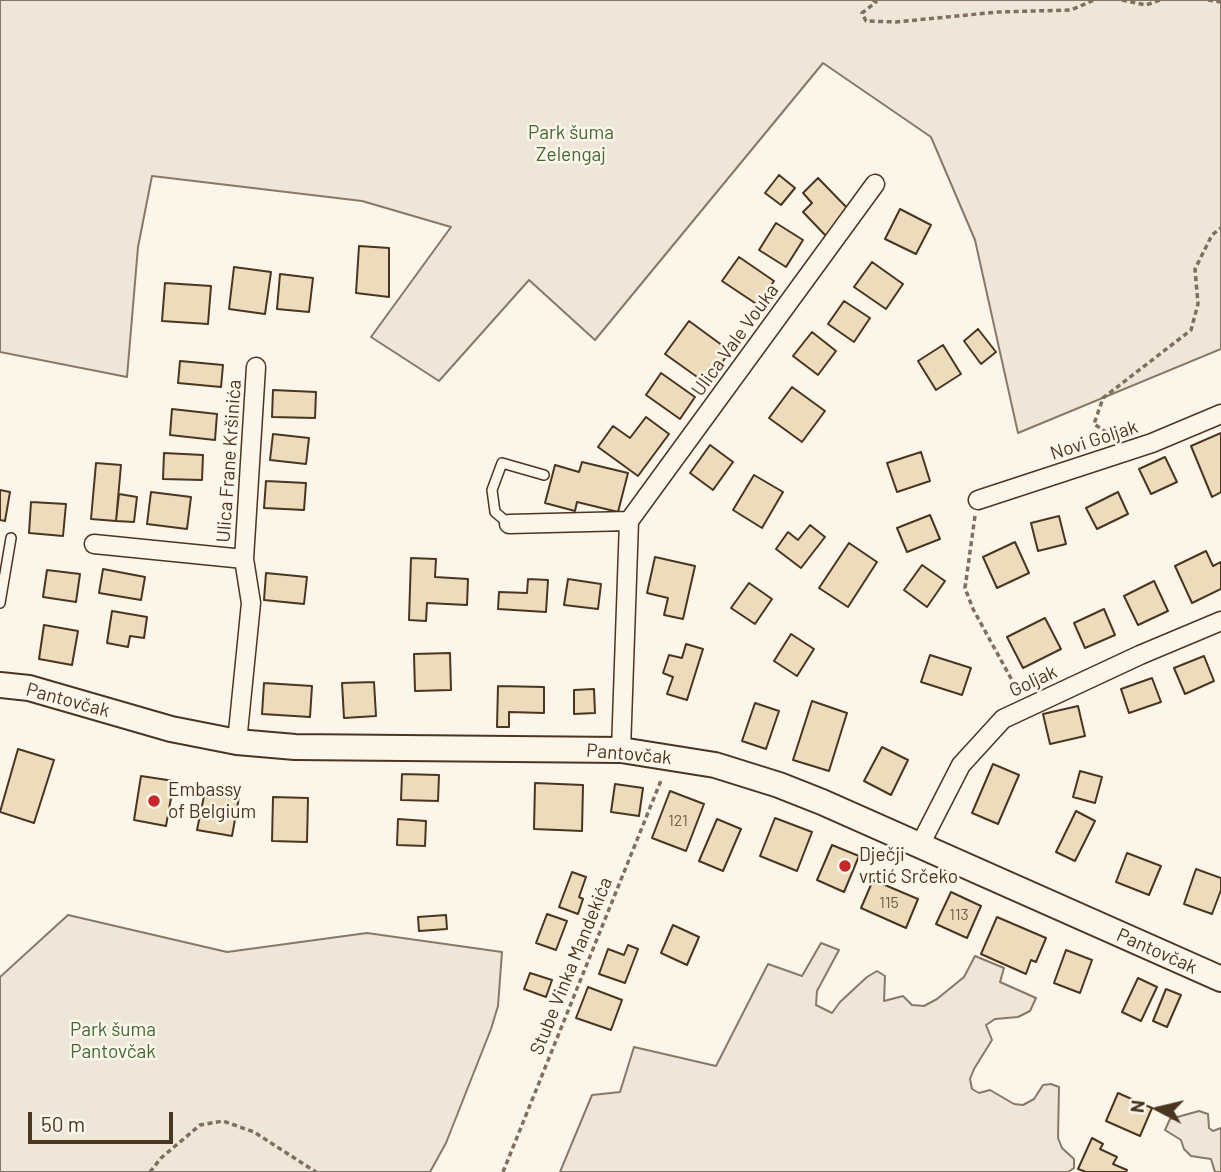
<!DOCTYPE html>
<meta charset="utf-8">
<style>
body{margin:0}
#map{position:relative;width:1221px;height:1172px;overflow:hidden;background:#fbf6e9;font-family:Barlow,sans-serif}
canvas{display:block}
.north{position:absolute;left:1123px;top:1074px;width:70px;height:70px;-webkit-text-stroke:5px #fbf6e9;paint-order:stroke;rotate:277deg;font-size:19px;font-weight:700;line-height:28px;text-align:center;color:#4a3520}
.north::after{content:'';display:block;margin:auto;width:24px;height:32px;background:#4a3520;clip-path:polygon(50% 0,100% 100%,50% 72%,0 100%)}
.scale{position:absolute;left:28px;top:1112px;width:145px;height:32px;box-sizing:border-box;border:4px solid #4a3520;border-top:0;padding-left:9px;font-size:21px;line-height:24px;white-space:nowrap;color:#4a3520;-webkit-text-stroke:5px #fbf6e9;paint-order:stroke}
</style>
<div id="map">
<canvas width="1221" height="1172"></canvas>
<div class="north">N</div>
<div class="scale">50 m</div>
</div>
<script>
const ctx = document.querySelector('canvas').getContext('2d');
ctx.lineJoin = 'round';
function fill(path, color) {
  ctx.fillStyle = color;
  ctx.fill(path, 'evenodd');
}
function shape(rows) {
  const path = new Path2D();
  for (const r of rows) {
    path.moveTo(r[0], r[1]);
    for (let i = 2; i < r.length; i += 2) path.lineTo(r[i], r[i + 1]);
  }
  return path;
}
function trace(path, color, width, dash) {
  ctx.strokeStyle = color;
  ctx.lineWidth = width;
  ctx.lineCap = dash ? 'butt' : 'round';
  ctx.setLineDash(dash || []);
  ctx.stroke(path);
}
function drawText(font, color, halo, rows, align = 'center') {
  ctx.font = font + ' Barlow,sans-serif';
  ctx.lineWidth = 5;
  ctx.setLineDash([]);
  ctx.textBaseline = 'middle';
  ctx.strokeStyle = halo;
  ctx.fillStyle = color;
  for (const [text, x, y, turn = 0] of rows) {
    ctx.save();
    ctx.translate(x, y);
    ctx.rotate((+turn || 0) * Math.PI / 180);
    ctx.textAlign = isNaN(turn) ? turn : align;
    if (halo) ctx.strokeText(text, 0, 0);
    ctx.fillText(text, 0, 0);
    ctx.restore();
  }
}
const green = shape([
 [0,0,1221,0,1221,349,1018,433,975,240,931,137,823,63,595,340,529,280,439,381,371,337,451,227,362,201,152,176,138,247,127,377,0,352,0,0],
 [68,915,227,952,367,933,502,952,498,1006,491,1029,446,1143,430,1172,0,1172,0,977,68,915],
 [821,943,839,950,817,991,816,1005,832,1013,840,1002,867,977,877,971,885,976,884,1001,903,996,912,1005,924,1006,937,999,964,977,975,956,1004,968,1000,982,1036,998,1030,1011,1018,1017,995,1019,986,1025,992,1040,974,1069,970,1079,972,1089,979,1093,990,1090,1014,1104,1023,1105,1034,1099,1043,1085,1051,1084,1059,1087,1058,1138,1062,1148,1074,1159,1074,1168,1068,1172,560,1172,592,1095,620,1092,634,1047,716,1066,768,964,802,976,821,943],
 [1199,1111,1208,1114,1209,1128,1213,1131,1221,1128,1221,1172,1215,1172,1211,1159,1191,1156,1184,1149,1181,1140,1165,1130,1170,1119,1199,1111]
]);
fill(green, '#ede6d9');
trace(green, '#887966', 2);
const building = shape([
 [779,175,795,188,781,205,765,193,779,175],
 [818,178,852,213,827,237,803,212,812,203,803,193,818,178],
 [900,209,931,225,916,254,885,239,900,209],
 [776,223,803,240,786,267,759,250,776,223],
 [359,246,389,248,389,297,356,293,359,246],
 [739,257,774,281,758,305,722,281,739,257],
 [872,262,903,284,886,309,854,287,872,262],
 [234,267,271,272,265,314,229,309,234,267],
 [280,274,313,278,309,312,277,309,280,274],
 [165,283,211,286,208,324,162,321,165,283],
 [844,301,870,318,854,342,828,324,844,301],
 [689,321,730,351,707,384,665,354,689,321],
 [978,329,996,352,981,364,964,341,978,329],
 [812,332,836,351,818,375,793,356,812,332],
 [943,345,961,374,936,390,918,361,943,345],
 [180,361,223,365,221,387,178,383,180,361],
 [661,373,695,397,680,419,646,395,661,373],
 [792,387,825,411,802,442,769,418,792,387],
 [273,390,316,392,315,418,272,417,273,390],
 [172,409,217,414,215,440,170,435,172,409],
 [646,417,669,434,638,476,598,447,613,426,630,438,646,417],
 [1221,433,1221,492,1212,497,1191,446,1221,433],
 [273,434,309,438,306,464,270,460,273,434],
 [710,445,733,462,713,490,690,473,710,445],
 [921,452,930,481,897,492,887,463,921,452],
 [164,453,203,455,202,480,163,479,164,453],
 [1165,457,1177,482,1151,494,1139,469,1165,457],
 [582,462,628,473,618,512,577,502,575,511,545,503,555,465,579,472,582,462],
 [96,463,121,465,116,521,91,519,96,463],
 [754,475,783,492,762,528,733,510,754,475],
 [266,481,306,483,304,510,264,508,266,481],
 [0,490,10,492,5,521,0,520,0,490],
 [151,492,191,497,187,529,147,524,151,492],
 [1118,492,1128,514,1097,529,1086,508,1118,492],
 [119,494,137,497,134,522,116,521,119,494],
 [31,502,66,504,63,536,29,533,31,502],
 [930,515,940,539,907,552,897,528,930,515],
 [1059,516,1066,544,1038,551,1031,523,1059,516],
 [810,525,825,537,801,568,776,549,788,532,798,540,810,525],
 [1015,542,1029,573,997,588,983,557,1015,542],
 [849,543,877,562,848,607,819,588,849,543],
 [1206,551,1213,566,1221,562,1221,589,1192,603,1175,566,1206,551],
 [655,557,695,566,683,619,664,615,668,598,647,593,655,557],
 [411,558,436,559,435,577,468,579,467,605,427,603,426,621,409,620,411,558],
 [922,565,945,581,927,607,904,590,922,565],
 [103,569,145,577,141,600,99,593,103,569],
 [47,570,80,574,76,602,43,597,47,570],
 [266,573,307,577,304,604,264,600,266,573],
 [528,579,548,580,546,612,498,609,499,592,527,593,528,579],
 [568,579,601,584,598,609,564,605,568,579],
 [1154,581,1168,611,1138,625,1124,596,1154,581],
 [749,583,772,599,755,624,731,608,749,583],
 [1104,609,1115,635,1085,648,1074,623,1104,609],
 [112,611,147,617,144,638,130,636,128,647,107,643,112,611],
 [1045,618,1061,649,1023,668,1007,637,1045,618],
 [44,625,78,631,72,665,39,659,44,625],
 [791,634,814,649,797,676,774,661,791,634],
 [686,644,703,649,687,700,667,694,673,677,663,673,669,655,682,658,686,644],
 [450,653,451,690,415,691,414,654,450,653],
 [930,655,971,668,962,695,921,682,930,655],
 [1204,656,1214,681,1185,694,1174,668,1204,656],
 [1152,678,1161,702,1129,713,1121,689,1152,678],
 [374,682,376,716,344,718,342,683,374,682],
 [264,683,312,686,310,717,262,714,264,683],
 [498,686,544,687,544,713,509,712,509,727,497,727,498,686],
 [594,689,595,713,574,714,574,690,594,689],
 [812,701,847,713,829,771,793,760,812,701],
 [755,703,779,711,766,749,742,741,755,703],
 [1078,706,1085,736,1050,744,1043,714,1078,706],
 [882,747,908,760,891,795,864,781,882,747],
 [18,749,54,760,34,823,0,812,18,749],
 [993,764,1019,775,998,824,972,813,993,764],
 [1080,771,1102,777,1095,803,1073,797,1080,771],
 [402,774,439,775,438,801,401,800,402,774],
 [141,776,174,781,166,826,134,820,141,776],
 [535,783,583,785,582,831,534,829,535,783],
 [615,784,643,788,639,816,611,812,615,784],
 [205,791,239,797,232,836,197,830,205,791],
 [670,791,704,804,686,851,652,838,670,791],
 [273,797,308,798,307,842,272,841,273,797],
 [1076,811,1095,821,1075,861,1056,852,1076,811],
 [775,818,812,832,797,871,760,856,775,818],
 [398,819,426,821,425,846,397,845,398,819],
 [717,819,741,829,723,871,699,861,717,819],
 [832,845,859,856,844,892,817,880,832,845],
 [1127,853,1161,866,1149,895,1116,882,1127,853],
 [1196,869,1221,878,1221,890,1212,914,1184,904,1196,869],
 [572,872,586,877,579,897,583,899,578,914,559,907,572,872],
 [873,880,918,899,906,928,861,908,873,880],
 [951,892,981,906,967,938,936,924,951,892],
 [547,914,567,921,556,950,536,943,547,914],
 [446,915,447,929,419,931,418,917,446,915],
 [997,917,1046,938,1036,962,1031,960,1026,974,981,954,997,917],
 [673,925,699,937,687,965,661,953,673,925],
 [628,945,638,949,625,983,599,974,608,949,624,955,628,945],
 [1066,950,1092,960,1080,993,1054,983,1066,950],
 [530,973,552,980,546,997,524,989,530,973],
 [1138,978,1157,987,1141,1021,1122,1012,1138,978],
 [588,987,622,1000,611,1030,576,1018,588,987],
 [1166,989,1181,995,1167,1027,1153,1021,1166,989],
 [1118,1093,1152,1108,1140,1136,1106,1121,1118,1093],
 [1092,1138,1103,1144,1100,1149,1117,1157,1113,1164,1127,1170,1126,1172,1086,1172,1078,1169,1092,1138]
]);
fill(building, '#ecdcbc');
trace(building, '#4a3520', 2);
const lane = shape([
 [509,524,495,512,492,490,502,463,544,475],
 [0,603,11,538]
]);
const street = shape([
 [978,500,1152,443,1221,414],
 [509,524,629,521],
 [94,544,244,559,251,603,237,742],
 [244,559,256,367],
 [621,750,629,521,875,184],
 [920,845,961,765,1003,719,1140,655,1221,621]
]);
const secondary = shape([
 [0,685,29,688,171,729,237,742,295,747,621,750,715,765,779,785,822,802,1221,979]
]);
trace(lane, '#4a3520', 12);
trace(street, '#4a3520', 21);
trace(secondary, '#4a3520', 28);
trace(shape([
 [873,0,876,2,862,13,866,21,896,22,998,12,1071,10,1094,0],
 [1122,0,1146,5,1160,0],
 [1208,0,1221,2],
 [1114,437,1094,424,1103,398,1191,330,1198,304,1195,269,1212,235,1221,228],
 [975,516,965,588,973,609,1019,693],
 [150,1172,161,1158,200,1125,223,1121,254,1132,316,1172],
 [503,1172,662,778]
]), '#7f6f5c', 3.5, [5, 3.5]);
trace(lane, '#fbf6e9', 9);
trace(street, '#fbf6e9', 18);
trace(secondary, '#fbf6e9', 24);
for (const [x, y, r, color] of [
 [154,801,7,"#c62828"],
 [845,866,7,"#c62828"]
]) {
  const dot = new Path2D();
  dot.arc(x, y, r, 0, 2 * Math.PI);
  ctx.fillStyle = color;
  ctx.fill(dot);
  trace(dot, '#fbf6e9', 2.5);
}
drawText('16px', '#725f47', null, [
 ["121",678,821],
 ["115",889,903],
 ["113",959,915]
]);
drawText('19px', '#436837', '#fbf6e9', [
 ["Park šuma",571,133],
 ["Zelengaj",571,155],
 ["Park šuma",113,1030],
 ["Pantovčak",113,1052]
]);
drawText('19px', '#4a3520', '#fbf6e9', [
 ["Ulica Vale Vouka",735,340,-54],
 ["Novi Goljak",1094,440,-18],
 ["Ulica Frane Kršinića",229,461,-86],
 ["Goljak",1033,681,-25],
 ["Pantovčak",68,700,15],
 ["Pantovčak",629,754,5],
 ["Pantovčak",1157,951,24],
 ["Stube Vinka Mandekića",571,966,-68]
]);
drawText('19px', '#4a3520', '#fbf6e9', [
 ["Embassy",168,790],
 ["of Belgium",168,812],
 ["Dječji",859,855],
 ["vrtić Srčeko",859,877]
], 'left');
</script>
